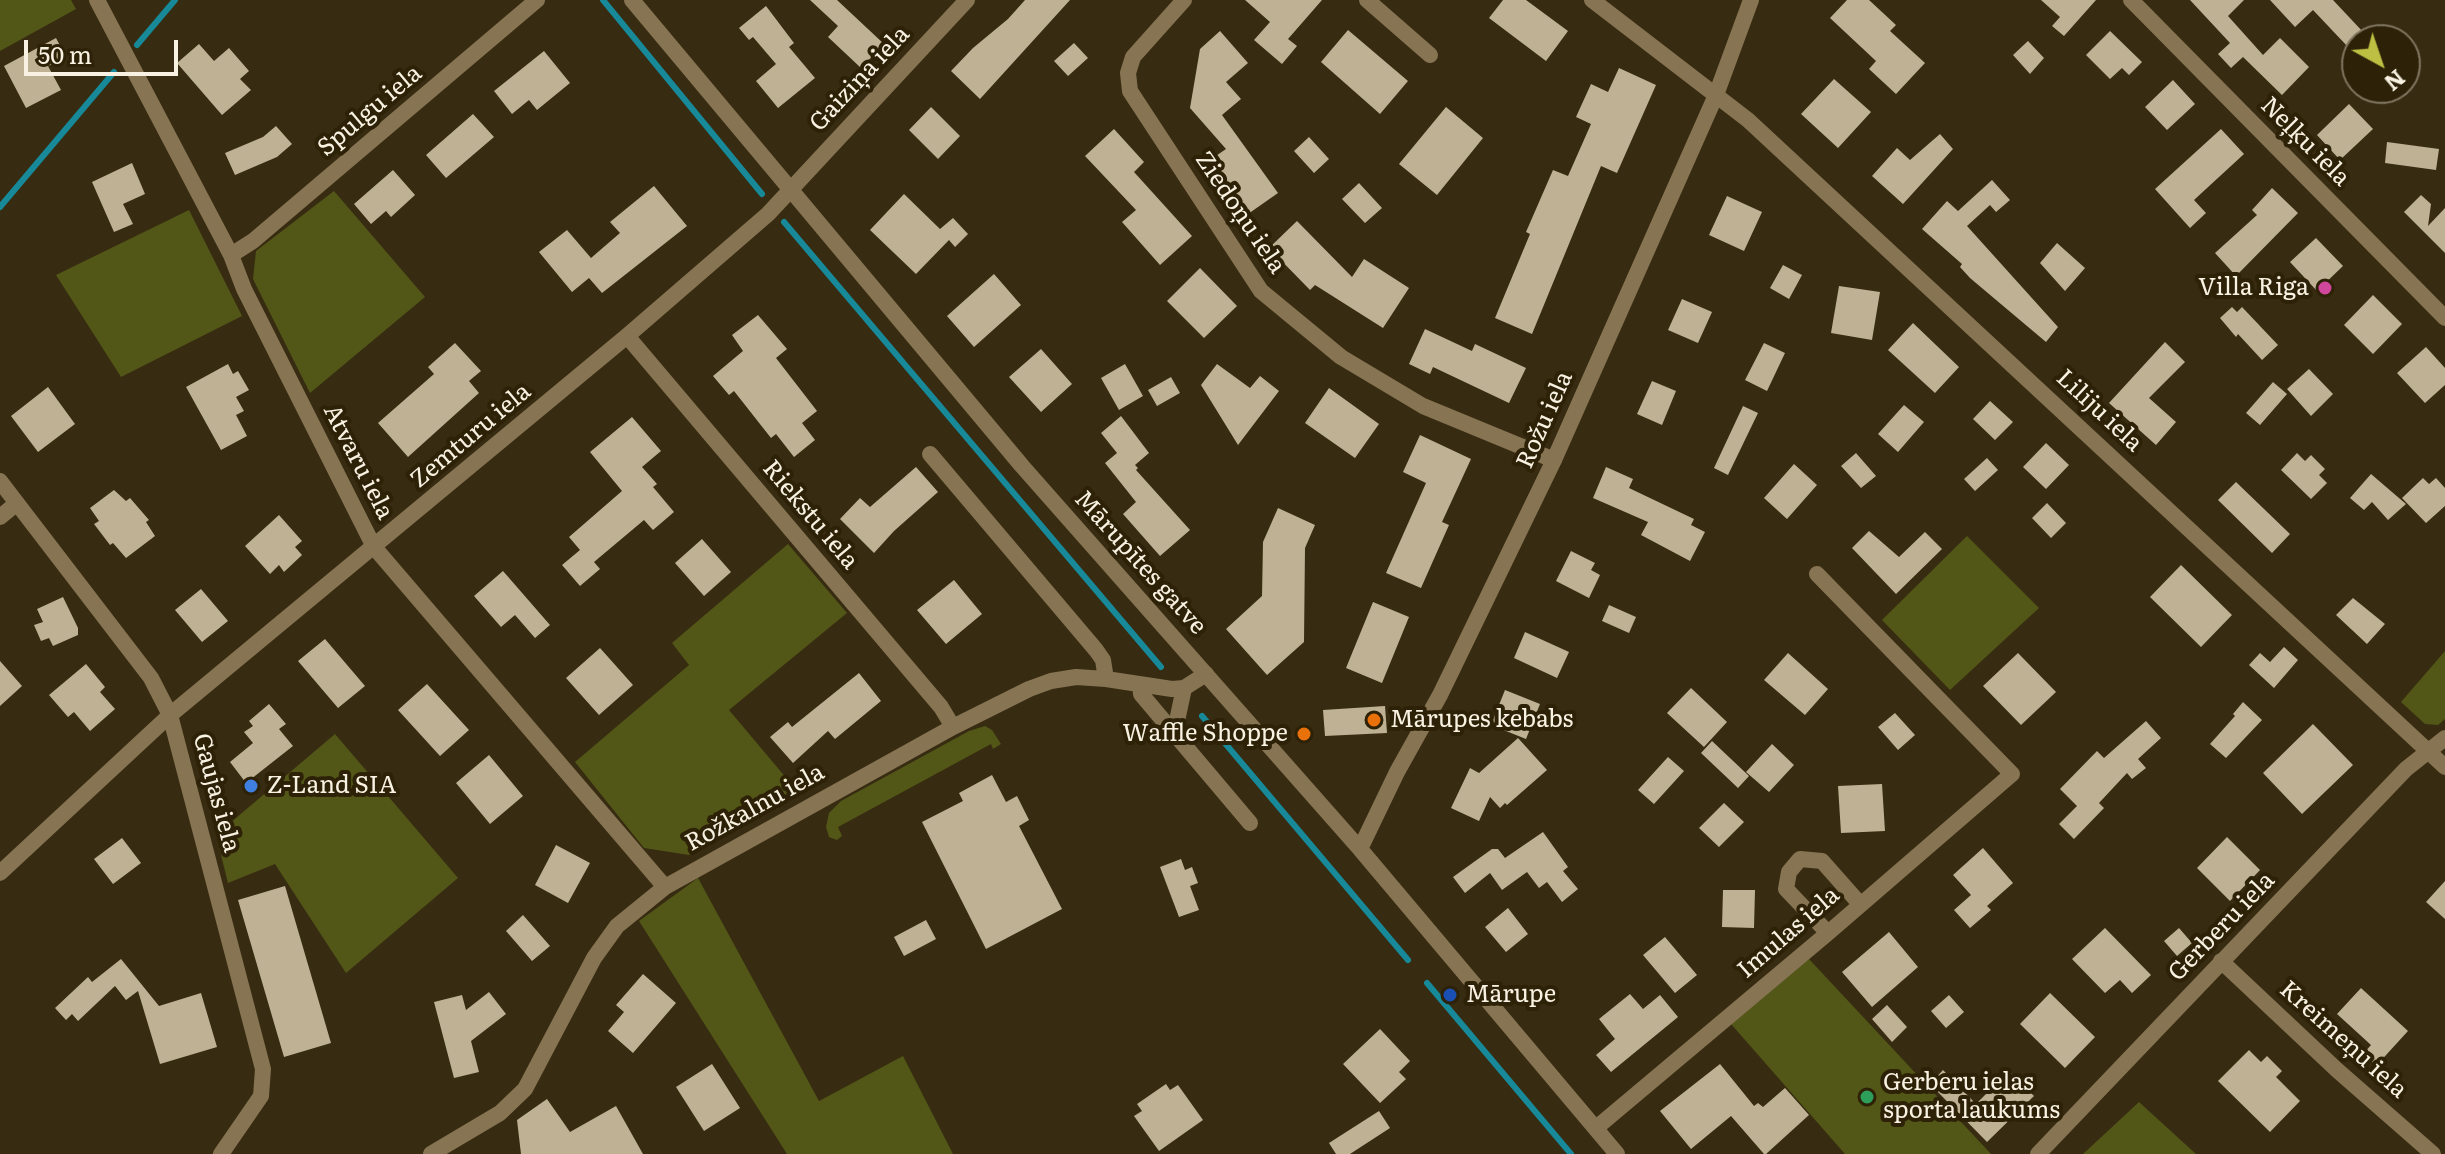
<!DOCTYPE html>
<meta charset="utf-8">
<style>
body{margin:0}
#map{position:relative;width:2445px;height:1154px;overflow:hidden;background:#372b11;font-family:Literata,serif}
canvas{display:block}
.north{position:absolute;left:2341px;top:24px;width:80px;height:80px;box-sizing:border-box;background:#2d2207;border:2px solid #7f755f;border-radius:50%;rotate:140deg;font-size:22px;font-weight:700;line-height:32px;text-align:center;color:#f9f2e2}
.north::after{content:'';display:block;margin:auto;width:28px;height:36px;background:#bdbf43;clip-path:polygon(50% 0,100% 100%,50% 72%,0 100%)}
.scale{position:absolute;left:24px;top:40px;width:154px;height:36px;box-sizing:border-box;border:4px solid #f9f2e2;border-top:0;padding-left:10px;font-size:24px;line-height:28px;white-space:nowrap;color:#f9f2e2;-webkit-text-stroke:6px #2d2207;paint-order:stroke}
</style>
<div id="map">
<canvas width="2445" height="1154"></canvas>
<div class="north">N</div>
<div class="scale">50 m</div>
</div>
<script>
const ctx = document.querySelector('canvas').getContext('2d');
ctx.lineJoin = 'round';
function fill(path, color) {
  ctx.fillStyle = color;
  ctx.fill(path, 'evenodd');
}
function shape(rows) {
  const path = new Path2D();
  for (const r of rows) {
    path.moveTo(r[0], r[1]);
    for (let i = 2; i < r.length; i += 2) path.lineTo(r[i], r[i + 1]);
  }
  return path;
}
function trace(path, color, width, dash) {
  ctx.strokeStyle = color;
  ctx.lineWidth = width;
  ctx.lineCap = dash ? 'butt' : 'round';
  ctx.setLineDash(dash || []);
  ctx.stroke(path);
}
function drawText(font, color, halo, rows, align = 'center') {
  ctx.font = font + ' Literata,serif';
  ctx.lineWidth = 8;
  ctx.setLineDash([]);
  ctx.textBaseline = 'middle';
  ctx.strokeStyle = halo;
  ctx.fillStyle = color;
  for (const [text, x, y, turn = 0] of rows) {
    ctx.save();
    ctx.translate(x, y);
    ctx.rotate((+turn || 0) * Math.PI / 180);
    ctx.textAlign = isNaN(turn) ? turn : align;
    if (halo) ctx.strokeText(text, 0, 0);
    ctx.fillText(text, 0, 0);
    ctx.restore();
  }
}
fill(shape([
 [0,0,71,0,76,9,0,51],
 [334,191,425,297,310,393,253,279,256,251],
 [189,210,242,316,121,377,56,275],
 [1967,536,2039,608,1950,690,1882,620],
 [788,544,847,613,729,710,798,792,689,855,644,848,575,762,689,665,672,643],
 [2445,651,2445,719,2438,725,2425,724,2401,702],
 [985,726,992,730,1001,744,993,749,991,744,838,827,842,836,837,840,829,837,826,827,829,813,841,801,969,731],
 [335,734,458,878,346,973,275,864,228,883,216,835],
 [698,878,819,1101,903,1056,953,1154,787,1154,639,921],
 [1809,959,1991,1154,1845,1154,1731,1024],
 [2139,1102,2196,1154,2083,1154]
]), '#525717');
trace(shape([
 [603,0,762,194],
 [137,45,175,0],
 [0,207,114,72],
 [784,222,1161,667],
 [1202,716,1408,960],
 [1427,983,1571,1154]
]), '#178998', 6);
fill(shape([
 [810,0,837,0,884,44,861,68,828,37,838,26],
 [1025,0,1070,0,980,99,951,71,973,48,1008,19],
 [1245,0,1322,0,1288,39,1297,46,1282,64,1254,40,1270,22],
 [1503,0,1526,0,1568,31,1546,61,1489,18],
 [1847,0,1869,0,1896,25,1890,31,1925,63,1896,94,1869,69,1876,61,1830,18],
 [2041,0,2096,0,2064,36,2052,26,2060,17],
 [2190,0,2244,0,2228,16,2263,55,2280,38,2309,67,2282,95,2243,57,2231,68,2218,54,2230,43],
 [2270,0,2333,0,2364,33,2348,47,2313,10,2295,27],
 [766,6,794,43,789,47,815,78,778,108,756,81,776,64,753,37,749,40,739,28],
 [1348,30,1408,81,1380,114,1321,62],
 [1220,31,1248,63,1226,82,1241,99,1222,115,1278,193,1248,214,1210,160,1226,149,1190,108,1200,49],
 [2110,31,2142,62,2129,75,2122,68,2110,79,2086,55],
 [56,38,66,57,48,66,61,90,26,108,4,66],
 [2028,41,2044,58,2030,74,2013,55],
 [1074,43,1088,58,1068,76,1054,61],
 [199,44,214,61,229,48,249,71,240,79,251,90,222,115,177,63],
 [544,51,570,83,537,110,529,100,512,114,494,91],
 [1619,68,1656,85,1617,173,1601,166,1532,334,1495,318,1530,234,1526,232,1553,170,1568,176,1591,124,1576,117,1591,84,1608,92],
 [1834,79,1871,112,1838,148,1801,114],
 [2173,80,2195,104,2167,130,2145,107],
 [2349,104,2373,129,2340,160,2317,135],
 [931,107,960,136,938,159,909,130],
 [1446,107,1483,138,1437,195,1399,164],
 [473,114,494,137,446,178,426,155],
 [276,126,292,144,277,157,235,175,225,153,263,137],
 [1114,129,1144,162,1134,172,1192,236,1160,265,1122,222,1136,210,1085,156],
 [2221,129,2244,154,2194,200,2206,213,2190,228,2155,189],
 [1940,134,1953,149,1903,204,1872,176,1897,148,1910,160],
 [1309,137,1329,159,1314,173,1294,151],
 [2387,142,2439,149,2436,170,2385,163],
 [132,163,145,194,123,204,133,224,114,232,92,182],
 [393,170,415,195,391,217,386,211,371,224,354,204],
 [1992,180,2010,200,1996,212,1990,205,1967,226,2058,327,2046,342,1970,278,1960,267,1962,264,1922,229,1947,201,1958,211],
 [1359,183,1382,208,1365,223,1342,199],
 [654,186,687,226,602,293,589,278,572,292,539,252,567,230,591,258,620,233,610,222],
 [2272,188,2298,213,2236,276,2215,253,2257,215,2252,210],
 [904,194,940,229,953,218,968,234,955,247,949,240,916,274,870,230],
 [2421,195,2431,204,2428,226,2445,208,2445,253,2404,212],
 [1727,196,1762,212,1744,251,1709,235],
 [1297,221,1352,277,1364,259,1409,288,1383,328,1315,285,1310,290,1269,248],
 [2316,238,2343,266,2317,291,2290,262],
 [2057,243,2085,268,2065,291,2040,263],
 [1783,265,1802,275,1789,299,1770,288],
 [1200,268,1237,306,1204,338,1167,301],
 [994,274,1021,305,974,347,947,316],
 [1839,286,1880,292,1872,340,1831,333],
 [2373,295,2402,324,2373,354,2344,325],
 [1682,299,1712,312,1698,343,1668,330],
 [2232,307,2237,312,2242,307,2278,345,2262,360,2238,334,2236,337,2220,318],
 [758,315,787,349,776,358,817,411,802,423,815,440,794,457,776,434,771,438,734,391,729,395,713,376,743,351,732,335],
 [1913,323,1959,367,1935,393,1888,350],
 [1425,329,1472,351,1475,344,1526,368,1509,403,1433,367,1430,374,1409,364],
 [2165,342,2185,362,2149,398,2176,422,2156,445,2109,403],
 [455,343,481,371,469,381,479,393,408,457,378,423,434,374,428,367],
 [1764,343,1785,353,1767,391,1745,380],
 [2426,347,2445,368,2445,385,2425,403,2397,373],
 [1041,349,1072,384,1041,412,1009,377],
 [228,364,233,374,238,371,249,390,236,397,244,411,236,415,247,436,221,450,186,387],
 [1125,364,1143,396,1119,410,1101,378],
 [1217,364,1250,388,1260,376,1279,391,1238,445,1201,385],
 [2309,369,2333,394,2311,416,2287,389],
 [1171,377,1180,393,1157,406,1148,390],
 [1652,381,1676,391,1662,425,1637,414],
 [2273,382,2287,394,2260,425,2246,413],
 [48,387,75,424,38,452,11,416],
 [1329,388,1379,424,1355,458,1305,423],
 [1990,401,2013,422,1995,440,1973,419],
 [1904,405,1924,422,1898,452,1878,434],
 [1743,406,1758,413,1728,475,1714,468],
 [1121,416,1149,453,1135,465,1138,468,1136,470,1190,530,1160,556,1123,514,1136,502,1105,463,1117,453,1101,433],
 [632,417,661,451,642,467,657,484,653,487,674,512,653,530,644,520,594,562,600,569,580,586,562,565,580,550,569,537,622,491,590,452],
 [1420,435,1471,459,1442,522,1449,525,1421,588,1386,573,1426,483,1403,472],
 [2046,443,2069,465,2046,489,2023,467],
 [1856,453,1876,476,1861,488,1841,466],
 [2297,453,2305,461,2311,455,2325,469,2319,475,2327,483,2311,499,2281,470],
 [1987,458,1998,470,1975,491,1964,479],
 [1794,464,1817,485,1787,519,1764,498],
 [916,467,938,492,894,531,874,553,840,519,860,498,870,507],
 [1606,467,1633,479,1629,488,1694,519,1691,525,1705,532,1690,561,1641,535,1648,522,1593,498],
 [2371,474,2406,504,2388,520,2372,502,2364,510,2350,498],
 [2423,478,2429,484,2436,478,2445,488,2445,506,2426,523,2402,498],
 [2236,482,2290,534,2272,553,2218,500],
 [114,490,126,501,130,498,149,520,146,522,155,536,126,558,113,543,110,545,94,524,99,521,90,508],
 [2047,503,2066,523,2051,538,2032,518],
 [1278,508,1315,525,1305,548,1304,642,1267,675,1226,629,1262,596,1263,542],
 [279,515,302,541,295,547,302,555,284,572,279,565,270,574,245,546],
 [1869,531,1899,557,1925,532,1942,549,1896,594,1852,548],
 [702,539,731,572,704,596,675,563],
 [1571,551,1595,563,1591,570,1600,575,1589,598,1556,581],
 [2181,565,2232,615,2201,647,2150,597],
 [503,571,550,625,535,638,515,615,501,627,474,596],
 [954,580,982,614,946,644,917,610],
 [201,589,228,621,202,642,175,610],
 [63,597,78,628,78,635,53,646,49,638,41,641,34,625,43,622,37,609],
 [2353,598,2385,624,2367,644,2336,615],
 [1373,602,1409,617,1382,683,1346,668],
 [1609,605,1636,617,1629,633,1602,621],
 [1525,632,1569,652,1557,678,1514,658],
 [325,639,365,686,338,708,298,661],
 [2284,647,2298,660,2274,688,2249,665,2260,653,2270,662],
 [600,648,633,685,599,715,566,678],
 [1788,653,1828,689,1805,715,1764,680],
 [2018,653,2056,692,2021,725,1983,686],
 [0,661,22,686,0,706],
 [86,664,105,687,100,692,115,709,90,731,74,712,68,717,49,695],
 [859,673,881,701,835,739,828,731,793,763,770,737,788,722,792,727],
 [427,684,469,730,440,756,398,710],
 [1691,688,1727,722,1704,747,1667,713],
 [1505,690,1540,704,1526,739,1491,725],
 [2243,702,2262,720,2226,758,2210,744,2235,716,2233,714],
 [269,704,286,724,279,729,293,746,246,783,230,762,253,743,244,732,253,726,249,721],
 [1385,706,1387,733,1325,736,1323,710],
 [1895,713,1915,735,1898,750,1878,727],
 [2146,721,2161,738,2138,759,2146,768,2132,779,2127,773,2099,803,2104,808,2074,839,2059,824,2077,806,2060,789,2097,751,2104,758],
 [2313,724,2353,765,2302,814,2263,773],
 [1518,738,1547,770,1507,805,1505,803,1500,808,1490,797,1479,821,1451,808,1470,768,1479,773],
 [1712,741,1749,776,1738,788,1701,753],
 [1772,744,1794,765,1769,792,1746,772],
 [489,755,523,796,490,824,456,783],
 [1668,757,1684,771,1654,804,1638,790],
 [992,775,1006,802,1017,796,1029,820,1019,826,1062,909,986,949,922,822,963,801,959,793],
 [1882,784,1885,831,1841,833,1838,786],
 [1724,803,1744,822,1719,847,1699,828],
 [1543,832,1568,867,1563,871,1578,889,1562,902,1547,882,1539,888,1527,872,1502,890,1490,873,1465,893,1453,877,1492,849,1498,849,1505,858],
 [2227,837,2260,870,2230,901,2197,868],
 [122,838,141,863,113,884,94,859],
 [556,845,590,863,568,903,535,885],
 [1983,848,2013,883,1987,906,1991,910,1970,928,1954,910,1971,895,1953,875],
 [1181,859,1185,870,1192,867,1198,883,1190,886,1199,910,1179,917,1160,867],
 [2445,881,2445,919,2426,902],
 [285,886,331,1043,284,1057,238,900],
 [1723,890,1755,890,1754,928,1722,927],
 [1508,908,1528,934,1506,952,1485,927],
 [523,915,550,946,532,961,506,931],
 [926,920,936,939,904,956,894,937],
 [2105,928,2151,975,2132,993,2120,980,2105,993,2072,959],
 [2179,928,2192,943,2177,956,2164,941],
 [1889,932,1918,967,1872,1007,1842,972],
 [1665,937,1697,975,1675,993,1643,955],
 [121,959,159,1006,201,993,217,1047,160,1064,138,991,126,1000,115,986,78,1021,72,1014,66,1020,55,1008,88,977,92,982],
 [643,974,676,1003,633,1053,608,1031,624,1012,616,1005],
 [2361,988,2408,1031,2376,1066,2363,1054,2371,1045,2337,1014],
 [489,992,506,1014,471,1041,479,1072,454,1078,434,1002,462,995,466,1010],
 [2050,993,2095,1037,2065,1068,2020,1024],
 [1630,994,1643,1009,1660,995,1678,1017,1611,1072,1596,1055,1615,1039,1599,1019],
 [1949,995,1964,1012,1946,1028,1931,1011],
 [1887,1005,1907,1027,1892,1042,1872,1019],
 [1380,1029,1410,1061,1399,1072,1406,1079,1380,1103,1343,1064],
 [2249,1050,2261,1062,2267,1056,2282,1071,2276,1077,2300,1101,2270,1132,2218,1081],
 [712,1064,740,1108,704,1131,676,1087],
 [1720,1064,1754,1106,1758,1103,1763,1107,1785,1088,1809,1115,1766,1154,1764,1154,1731,1116,1691,1149,1660,1111],
 [1943,1070,1976,1104,2009,1071,2034,1096,1987,1142,1930,1084],
 [1166,1084,1170,1090,1178,1085,1203,1120,1159,1151,1134,1116,1142,1111,1137,1104],
 [547,1099,570,1132,616,1106,643,1154,521,1154,517,1120],
 [1379,1111,1390,1128,1350,1154,1336,1154,1329,1143]
]), '#bfb294');
trace(shape([
 [97,0,231,255,244,289,374,547,665,887],
 [1184,0,1133,57,1128,73,1130,91,1261,291,1341,357,1423,406,1554,460],
 [1367,0,1430,55],
 [1592,0,1748,120,2445,767],
 [2131,0,2445,318],
 [231,255,253,241,537,0],
 [627,336,941,707,953,727],
 [930,454,1096,650,1103,660,1106,679],
 [0,481,151,678,170,715,263,1069,261,1096,221,1154],
 [0,517,17,503],
 [1140,684,1141,694,1250,823],
 [1174,735,1184,688],
 [0,873,170,715,627,336,768,214,967,0],
 [1828,933,1786,889,1789,872,1800,859,1822,861,1860,904],
 [2221,961,2337,1070,2433,1154],
 [1596,1128,1828,933,2012,774,1817,574],
 [431,1154,500,1113,525,1089,594,958,617,926,665,887,953,727,1029,689,1051,681,1076,677,1106,679,1172,689,1184,688,1206,674],
 [2038,1154,2406,769,2445,738]
]), '#877453', 16);
trace(shape([
 [632,0,1022,466,1360,849,1617,1154],
 [1360,849,1397,772,1440,695,1554,460,1716,95,1751,0]
]), '#877453', 16);
for (const [x, y, r, color] of [
 [2325,288,8,"#d1479c"],
 [1374,720,8,"#e8710a"],
 [1304,734,8,"#e8710a"],
 [251,786,8,"#3f7fe0"],
 [1450,995,8,"#1a4fb4"],
 [1867,1097,8,"#2e9e5b"]
]) {
  const dot = new Path2D();
  dot.arc(x, y, r, 0, 2 * Math.PI);
  ctx.fillStyle = color;
  ctx.fill(dot);
  trace(dot, '#2d2207', 3);
}
drawText('24px', '#f9f2e2', '#2d2207', [
 ["Gaiziņa iela",860,79,-47],
 ["Spulgu iela",370,111,-40],
 ["Neļķu iela",2305,142,45],
 ["Ziedoņu iela",1240,213,56],
 ["Liliju iela",2099,411,43],
 ["Rožu iela",1545,420,-66],
 ["Zemturu iela",471,436,-40],
 ["Atvaru iela",358,462,63],
 ["Riekstu iela",810,515,50],
 ["Mārupītes gatve",1140,563,48],
 ["Gaujas iela",216,793,75],
 ["Rožkalnu iela",755,808,-29],
 ["Gerberu iela",2222,927,-46],
 ["Imulas iela",1789,933,-41],
 ["Kreimeņu iela",2343,1040,42]
]);
drawText('24px', '#f9f2e2', '#2d2207', [
 ["Villa Riga",2309,288,"right"],
 ["Mārupes kebabs",1390,720],
 ["Waffle Shoppe",1288,734,"right"],
 ["Z-Land SIA",267,786],
 ["Mārupe",1466,995],
 ["Gerberu ielas",1883,1083],
 ["sporta laukums",1883,1111]
], 'left');
</script>
